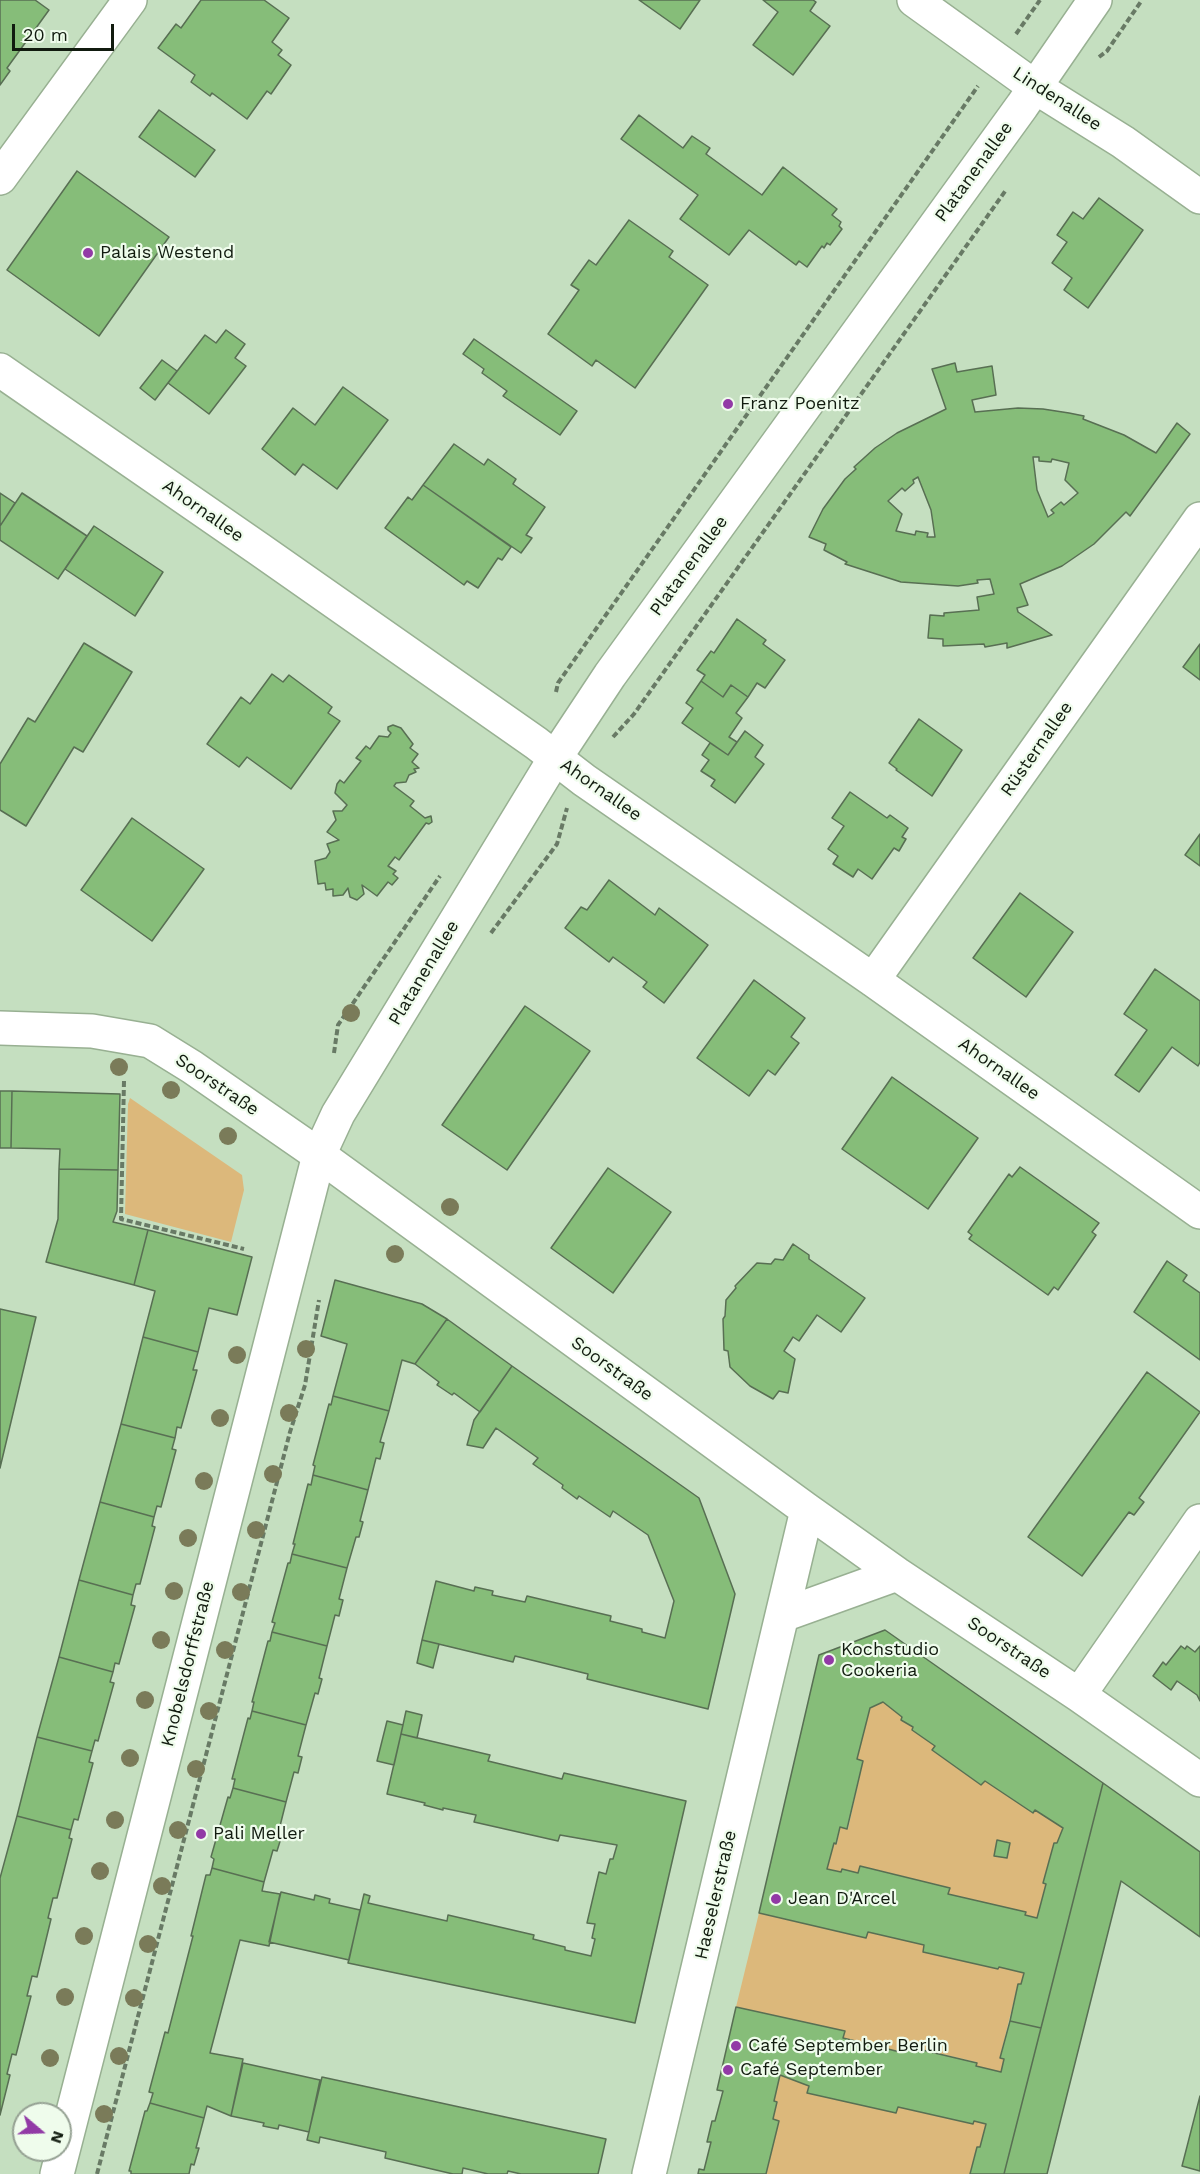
<!DOCTYPE html>
<meta charset="utf-8">
<style>
body{margin:0}
#map{position:relative;width:1200px;height:2174px;overflow:hidden;background:#c5dfc0;font-family:"Work Sans",sans-serif}
canvas{display:block}
.north{position:absolute;left:12px;top:2102px;width:60px;height:60px;box-sizing:border-box;background:#effcec;border:2px solid #96a294;border-radius:50%;rotate:109deg;font-size:16px;font-weight:700;line-height:24px;text-align:center;color:#111b0f}
.north::after{content:'';display:block;margin:auto;width:21px;height:27px;background:#923aa6;clip-path:polygon(50% 0,100% 100%,50% 72%,0 100%)}
.scale{position:absolute;left:12px;top:24px;width:102px;height:27px;box-sizing:border-box;border:3px solid #111b0f;border-top:0;padding-left:8px;font-size:18px;line-height:21px;white-space:nowrap;color:#111b0f;-webkit-text-stroke:4px #effcec;paint-order:stroke}
</style>
<div id="map">
<canvas width="1200" height="2174"></canvas>
<div class="north">N</div>
<div class="scale">20 m</div>
</div>
<script>
const ctx = document.querySelector('canvas').getContext('2d');
ctx.lineJoin = 'round';
function fill(path, color) {
  ctx.fillStyle = color;
  ctx.fill(path, 'evenodd');
}
function shape(rows) {
  const path = new Path2D();
  for (const r of rows) {
    path.moveTo(r[0], r[1]);
    for (let i = 2; i < r.length; i += 2) path.lineTo(r[i], r[i + 1]);
  }
  return path;
}
function trace(path, color, width, dash) {
  ctx.strokeStyle = color;
  ctx.lineWidth = width;
  ctx.lineCap = dash ? 'butt' : 'round';
  ctx.setLineDash(dash || []);
  ctx.stroke(path);
}
function drawText(font, color, halo, rows, align = 'center') {
  ctx.font = font + ' "Work Sans",sans-serif';
  ctx.lineWidth = 4.5;
  ctx.setLineDash([]);
  ctx.textBaseline = 'middle';
  ctx.strokeStyle = halo;
  ctx.fillStyle = color;
  for (const [text, x, y, turn = 0] of rows) {
    ctx.save();
    ctx.translate(x, y);
    ctx.rotate((+turn || 0) * Math.PI / 180);
    ctx.textAlign = isNaN(turn) ? turn : align;
    if (halo) ctx.strokeText(text, 0, 0);
    ctx.fillText(text, 0, 0);
    ctx.restore();
  }
}
fill(shape([
 [130,1098,242,1175,244,1190,231,1242,125,1214,128,1104],
 [883,1702,902,1717,901,1720,913,1727,912,1730,935,1746,932,1750,981,1785,985,1781,1033,1813,1035,1810,1063,1828,1057,1843,1054,1843,1043,1883,1046,1884,1037,1918,1025,1915,1025,1912,948,1894,950,1888,861,1866,858,1873,842,1869,841,1872,827,1869,834,1843,837,1844,840,1827,848,1829,863,1761,857,1759,870,1708],
 [759,1913,866,1938,868,1932,924,1945,923,1952,998,1969,999,1967,1024,1973,1021,1984,1018,1984,1000,2057,1004,2059,1001,2072,976,2066,976,2062,902,2045,900,2052,843,2038,844,2031,736,2007],
 [780,2075,809,2086,808,2093,896,2113,898,2107,973,2124,974,2121,986,2124,980,2147,977,2147,970,2174,766,2174,779,2121,773,2119,777,2102,774,2101]
]), '#dcb87b');
const building = shape([
 [0,0,35,0,49,10,7,68,10,71,0,85,0,0],
 [201,0,264,0,289,18,272,42,282,50,278,55,291,65,271,94,267,91,247,119,212,93,210,96,191,82,195,75,158,48,176,24,181,28,201,0],
 [639,0,700,0,680,29,639,0],
 [763,0,813,0,816,2,810,11,830,26,793,75,753,45,778,12,763,0],
 [159,110,215,150,195,177,139,137,159,110],
 [639,115,683,148,692,136,710,148,706,154,762,195,783,167,837,209,832,215,841,222,839,226,842,229,830,245,827,243,824,248,822,246,807,267,799,261,796,265,749,230,729,255,680,219,698,195,621,139,639,115],
 [77,171,169,237,99,336,7,270,77,171],
 [1099,198,1143,230,1088,308,1064,290,1072,278,1052,263,1067,242,1057,235,1073,212,1083,219,1099,198],
 [629,220,673,251,669,257,708,285,635,388,596,360,592,366,548,334,579,290,571,285,589,260,596,265,629,220],
 [226,330,245,344,235,358,246,366,209,414,168,383,205,335,216,343,226,330],
 [474,339,577,411,560,435,503,396,507,391,482,373,484,369,463,354,474,339],
 [162,360,177,371,155,400,140,388,162,360],
 [955,363,957,372,992,366,996,395,972,400,975,412,1018,408,1043,409,1069,413,1084,416,1083,419,1124,435,1156,453,1177,423,1190,434,1130,516,1126,512,1094,544,1062,566,1020,584,1028,605,1017,608,1018,612,1052,635,1007,648,1007,643,985,647,984,644,943,646,943,639,928,638,930,615,944,616,944,613,979,610,977,597,994,594,990,579,977,580,978,583,958,586,901,582,845,564,847,562,824,550,826,544,809,537,823,509,845,479,856,469,854,467,875,448,897,433,946,409,932,369,955,363],
 [1033,457,1039,457,1039,461,1051,462,1052,459,1069,463,1065,480,1078,493,1064,505,1061,502,1051,510,1054,513,1048,517,1037,490,1033,457],
 [918,477,931,510,935,537,927,537,928,533,916,531,915,535,896,531,902,514,888,501,902,488,905,491,914,483,913,480,918,477],
 [343,387,388,420,337,489,303,464,295,475,262,449,293,408,315,425,343,387],
 [454,444,484,465,488,459,516,479,513,484,545,507,526,535,532,538,521,553,423,485,454,444],
 [423,485,511,547,502,560,498,558,478,588,467,581,464,585,385,528,408,497,412,500,423,485],
 [0,493,15,503,0,526,0,493],
 [22,493,87,536,58,579,0,540,0,526,22,493],
 [94,526,163,572,135,616,65,569,94,526],
 [737,619,766,640,763,644,785,660,765,688,757,683,748,697,731,685,723,697,701,681,705,675,697,670,711,651,714,653,737,619],
 [84,643,132,672,83,752,74,747,26,826,0,810,0,764,28,718,35,722,84,643],
 [1200,644,1200,680,1183,667,1200,644],
 [272,674,283,682,289,675,332,707,328,713,340,721,291,789,247,757,239,767,207,744,241,697,250,704,272,674],
 [701,681,723,697,731,685,748,697,736,713,742,718,729,737,737,742,728,755,682,723,693,708,686,703,701,681],
 [919,719,962,750,932,796,896,770,897,769,889,763,919,719],
 [393,725,401,728,413,744,410,748,418,754,412,762,419,768,414,769,416,772,409,775,406,782,396,783,394,786,414,801,410,806,425,818,431,816,432,822,429,824,426,823,399,860,395,857,388,866,396,871,393,874,398,878,392,885,388,882,377,896,362,885,364,894,357,900,350,897,348,888,343,895,333,896,333,889,326,890,325,883,318,884,315,861,326,858,330,852,327,844,339,840,327,832,336,820,333,811,342,811,347,805,335,793,337,784,340,780,344,783,361,761,356,758,366,746,370,749,379,736,388,737,391,733,388,730,388,727,393,725],
 [745,731,763,745,755,757,764,764,735,803,711,786,715,780,701,771,709,760,702,755,710,743,728,755,745,731],
 [850,792,887,818,890,815,908,828,902,837,906,839,899,851,894,848,872,879,858,869,853,877,833,864,838,856,828,849,844,826,832,818,850,792],
 [132,818,204,869,152,941,81,890,132,818],
 [1200,834,1200,866,1185,855,1200,834],
 [609,880,655,915,659,908,708,945,664,1003,643,987,647,982,613,957,609,962,565,928,581,907,587,910,609,880],
 [1020,893,1073,932,1026,997,973,958,1020,893],
 [1155,969,1200,1001,1200,1062,1198,1066,1172,1047,1139,1092,1115,1075,1147,1030,1124,1014,1155,969],
 [754,980,805,1018,791,1037,799,1043,775,1075,768,1070,749,1096,697,1058,754,980],
 [525,1006,590,1051,507,1170,442,1125,525,1006],
 [892,1077,978,1138,928,1209,842,1149,892,1077],
 [0,1091,12,1091,11,1148,0,1148,0,1091],
 [12,1091,120,1094,118,1170,59,1169,60,1149,11,1148,12,1091],
 [1020,1167,1099,1223,1092,1232,1096,1235,1058,1290,1054,1287,1048,1295,969,1239,972,1235,968,1232,1009,1174,1012,1177,1020,1167],
 [608,1168,671,1212,613,1293,551,1248,608,1168],
 [59,1169,118,1170,117,1211,113,1222,148,1230,134,1285,46,1262,58,1219,59,1169],
 [148,1230,252,1257,237,1315,209,1308,198,1352,143,1337,155,1291,134,1285,148,1230],
 [793,1244,809,1255,809,1259,865,1298,841,1332,817,1315,799,1341,793,1337,784,1351,795,1359,788,1393,779,1391,773,1399,750,1386,730,1367,728,1351,724,1350,723,1319,725,1316,726,1300,736,1288,735,1286,757,1263,771,1264,775,1259,783,1260,793,1244],
 [1167,1261,1187,1275,1183,1281,1200,1293,1200,1360,1134,1312,1167,1261],
 [335,1280,422,1304,447,1319,415,1364,402,1360,389,1411,333,1396,347,1344,321,1336,335,1280],
 [0,1309,36,1317,0,1468,0,1309],
 [447,1319,512,1366,480,1412,454,1393,452,1395,437,1385,439,1382,415,1364,447,1319],
 [143,1337,198,1352,193,1370,197,1370,181,1428,177,1427,175,1438,121,1424,143,1337],
 [512,1366,699,1498,735,1594,708,1709,587,1679,588,1674,515,1656,513,1662,422,1640,436,1581,474,1591,475,1587,493,1591,492,1595,525,1602,527,1596,611,1616,610,1621,642,1629,642,1632,665,1638,674,1601,648,1535,613,1511,610,1517,579,1496,577,1499,562,1488,563,1485,533,1464,538,1458,496,1428,483,1448,467,1445,474,1420,512,1366],
 [1147,1372,1200,1412,1139,1498,1144,1502,1134,1515,1129,1512,1082,1576,1028,1537,1147,1372],
 [333,1396,389,1411,380,1442,384,1443,380,1459,376,1458,368,1490,313,1475,315,1466,313,1465,329,1404,331,1405,333,1396],
 [121,1424,175,1438,172,1449,176,1450,161,1507,157,1506,154,1517,100,1502,121,1424],
 [313,1475,368,1490,360,1521,363,1522,359,1537,356,1537,347,1568,292,1554,295,1544,293,1544,308,1484,311,1485,313,1475],
 [100,1502,154,1517,152,1526,155,1527,140,1584,136,1584,133,1595,79,1580,100,1502],
 [292,1554,347,1568,339,1599,343,1600,339,1616,335,1615,327,1646,272,1632,275,1623,272,1622,288,1563,290,1563,292,1554],
 [79,1580,133,1595,131,1605,135,1606,119,1664,115,1663,113,1672,59,1657,79,1580],
 [885,1630,1103,1783,1041,2028,1010,2021,1018,1984,1021,1984,1024,1973,999,1967,998,1969,923,1952,924,1945,868,1932,866,1938,759,1913,819,1655,885,1630],
 [883,1702,902,1717,901,1720,913,1727,912,1730,935,1746,932,1750,981,1785,985,1781,1033,1813,1035,1810,1063,1828,1057,1843,1054,1843,1043,1883,1046,1884,1037,1918,1025,1915,1026,1912,948,1894,950,1888,860,1866,858,1873,842,1869,841,1872,827,1869,834,1843,836,1844,840,1827,847,1829,863,1761,857,1759,870,1708,883,1702],
 [272,1632,327,1646,319,1678,322,1679,318,1694,315,1693,306,1725,252,1711,254,1702,252,1702,268,1641,270,1641,272,1632],
 [422,1640,439,1644,433,1668,417,1663,422,1640],
 [1181,1646,1185,1649,1187,1646,1195,1652,1200,1646,1200,1701,1197,1695,1177,1681,1171,1690,1153,1676,1163,1662,1166,1665,1181,1646],
 [59,1657,113,1672,110,1682,114,1683,98,1741,95,1740,92,1751,37,1737,59,1657],
 [252,1711,306,1725,298,1756,302,1757,298,1773,294,1772,286,1802,233,1788,235,1779,232,1779,248,1718,250,1719,252,1711],
 [406,1711,422,1715,417,1738,401,1734,406,1711],
 [387,1721,403,1725,394,1765,377,1761,387,1721],
 [401,1734,490,1755,488,1761,562,1779,564,1773,686,1801,635,2023,348,1963,364,1894,370,1896,368,1903,447,1921,448,1915,534,1935,533,1939,565,1947,565,1950,591,1956,595,1939,592,1938,595,1924,587,1923,599,1872,606,1874,610,1859,613,1859,617,1845,560,1835,558,1841,474,1822,476,1815,443,1808,443,1810,424,1805,425,1803,387,1794,401,1734],
 [37,1737,92,1751,89,1762,93,1763,78,1820,74,1819,71,1830,17,1816,37,1737],
 [1103,1783,1200,1852,1200,1937,1121,1881,1047,2174,1004,2174,1103,1783],
 [233,1788,286,1802,278,1834,282,1835,277,1851,273,1850,264,1882,212,1868,214,1859,211,1857,228,1797,230,1798,233,1788],
 [17,1816,71,1830,69,1838,72,1839,57,1898,53,1898,48,1918,51,1919,37,1977,32,1976,27,1996,31,1996,16,2055,12,2054,7,2074,10,2075,0,2115,0,1878,17,1816],
 [997,1840,1010,1843,1007,1858,994,1856,997,1840],
 [212,1868,264,1882,262,1891,280,1894,269,1946,240,1940,210,2053,243,2059,231,2116,207,2106,204,2118,150,2103,153,2093,149,2092,165,2032,168,2033,193,1936,191,1936,206,1875,210,1875,212,1868],
 [281,1892,314,1900,315,1895,330,1899,329,1903,360,1910,349,1960,269,1942,281,1892],
 [736,2007,845,2031,843,2038,900,2052,901,2045,977,2063,976,2066,1001,2072,1004,2059,1000,2058,1010,2021,1041,2028,1004,2174,970,2174,977,2147,980,2147,986,2124,974,2121,973,2124,898,2107,896,2113,807,2093,809,2086,780,2075,774,2101,777,2102,773,2119,779,2121,766,2174,698,2174,699,2169,704,2170,711,2142,707,2142,712,2121,715,2121,723,2091,717,2090,736,2007],
 [243,2063,320,2080,309,2132,279,2125,278,2129,263,2126,264,2123,231,2116,243,2063],
 [322,2077,606,2139,598,2174,521,2174,508,2171,507,2174,488,2174,463,2168,462,2174,453,2174,385,2158,386,2152,320,2137,319,2143,307,2140,322,2077],
 [1200,2096,1200,2171,1182,2166,1200,2096],
 [150,2103,204,2118,196,2148,199,2148,194,2165,191,2164,189,2174,131,2174,131,2171,129,2171,145,2111,147,2111,150,2103]
]);
fill(building, '#86bd79');
trace(building, '#586f53', 1.5);
const minor = shape([
 [914,0,1035,87,1123,142,1200,197],
 [0,178,130,0],
 [0,370,259,549,536,743,584,780,873,980,1200,1212],
 [873,980,1200,519],
 [0,1028,92,1031,150,1041,192,1067,319,1155,807,1510,897,1574,1079,1695,1200,1780],
 [783,1615,897,1574],
 [1079,1695,1200,1521],
 [649,2174,807,1510]
]);
const tertiary = shape([
 [57,2174,319,1155,338,1114,555,758,610,675,1022,106,1095,0]
]);
trace(minor, '#98b092', 36);
trace(tertiary, '#98b092', 36);
trace(shape([
 [1016,34,1040,0],
 [1099,57,1107,51,1142,0],
 [556,692,558,683,978,86],
 [613,737,634,714,1006,190],
 [491,933,557,844,567,808],
 [334,1053,338,1025,440,876],
 [124,1081,121,1219,244,1249],
 [97,2174,290,1432,305,1385,319,1300]
]), '#687a65', 4, [6, 3]);
trace(minor, '#fff', 33);
trace(tertiary, '#fff', 33);
ctx.fillStyle = '#7a7b59';
for (const [x, y] of [
 [351,1013],
 [119,1067],
 [171,1090],
 [228,1136],
 [450,1207],
 [395,1254],
 [306,1349],
 [237,1355],
 [289,1413],
 [220,1418],
 [273,1474],
 [204,1481],
 [256,1530],
 [188,1538],
 [174,1591],
 [241,1592],
 [161,1640],
 [225,1650],
 [145,1700],
 [209,1711],
 [130,1758],
 [196,1769],
 [115,1820],
 [178,1830],
 [100,1871],
 [162,1886],
 [84,1936],
 [148,1944],
 [65,1997],
 [134,1998],
 [119,2056],
 [50,2058],
 [104,2114]
]) {
  ctx.beginPath();
  ctx.arc(x, y, 9, 0, 2 * Math.PI);
  ctx.fill();
}
for (const [x, y, r, color] of [
 [88,253,6,"#923aa6"],
 [728,404,6,"#923aa6"],
 [829,1660,6,"#923aa6"],
 [201,1834,6,"#923aa6"],
 [776,1899,6,"#923aa6"],
 [736,2046,6,"#923aa6"],
 [728,2070,6,"#923aa6"]
]) {
  const dot = new Path2D();
  dot.arc(x, y, r, 0, 2 * Math.PI);
  ctx.fillStyle = color;
  ctx.fill(dot);
  trace(dot, '#effcec', 2);
}
drawText('18px', '#111b0f', '#effcec', [
 ["Lindenallee",1057,99,33],
 ["Platanenallee",974,172,-54],
 ["Ahornallee",203,511,35],
 ["Platanenallee",689,566,-54],
 ["Rüsternallee",1037,749,-55],
 ["Ahornallee",601,790,35],
 ["Platanenallee",424,973,-59],
 ["Ahornallee",999,1069,35],
 ["Soorstraße",217,1085,34],
 ["Soorstraße",612,1369,36],
 ["Soorstraße",1009,1648,34],
 ["Knobelsdorffstraße",188,1664,-76],
 ["Haeselerstraße",716,1895,-77]
]);
drawText('18px', '#111b0f', '#effcec', [
 ["Palais Westend",100,253],
 ["Franz Poenitz",740,404],
 ["Kochstudio",841,1650],
 ["Cookeria",841,1671],
 ["Pali Meller",213,1834],
 ["Jean D'Arcel",788,1899],
 ["Café September Berlin",748,2046],
 ["Café September",740,2070]
], 'left');
</script>
